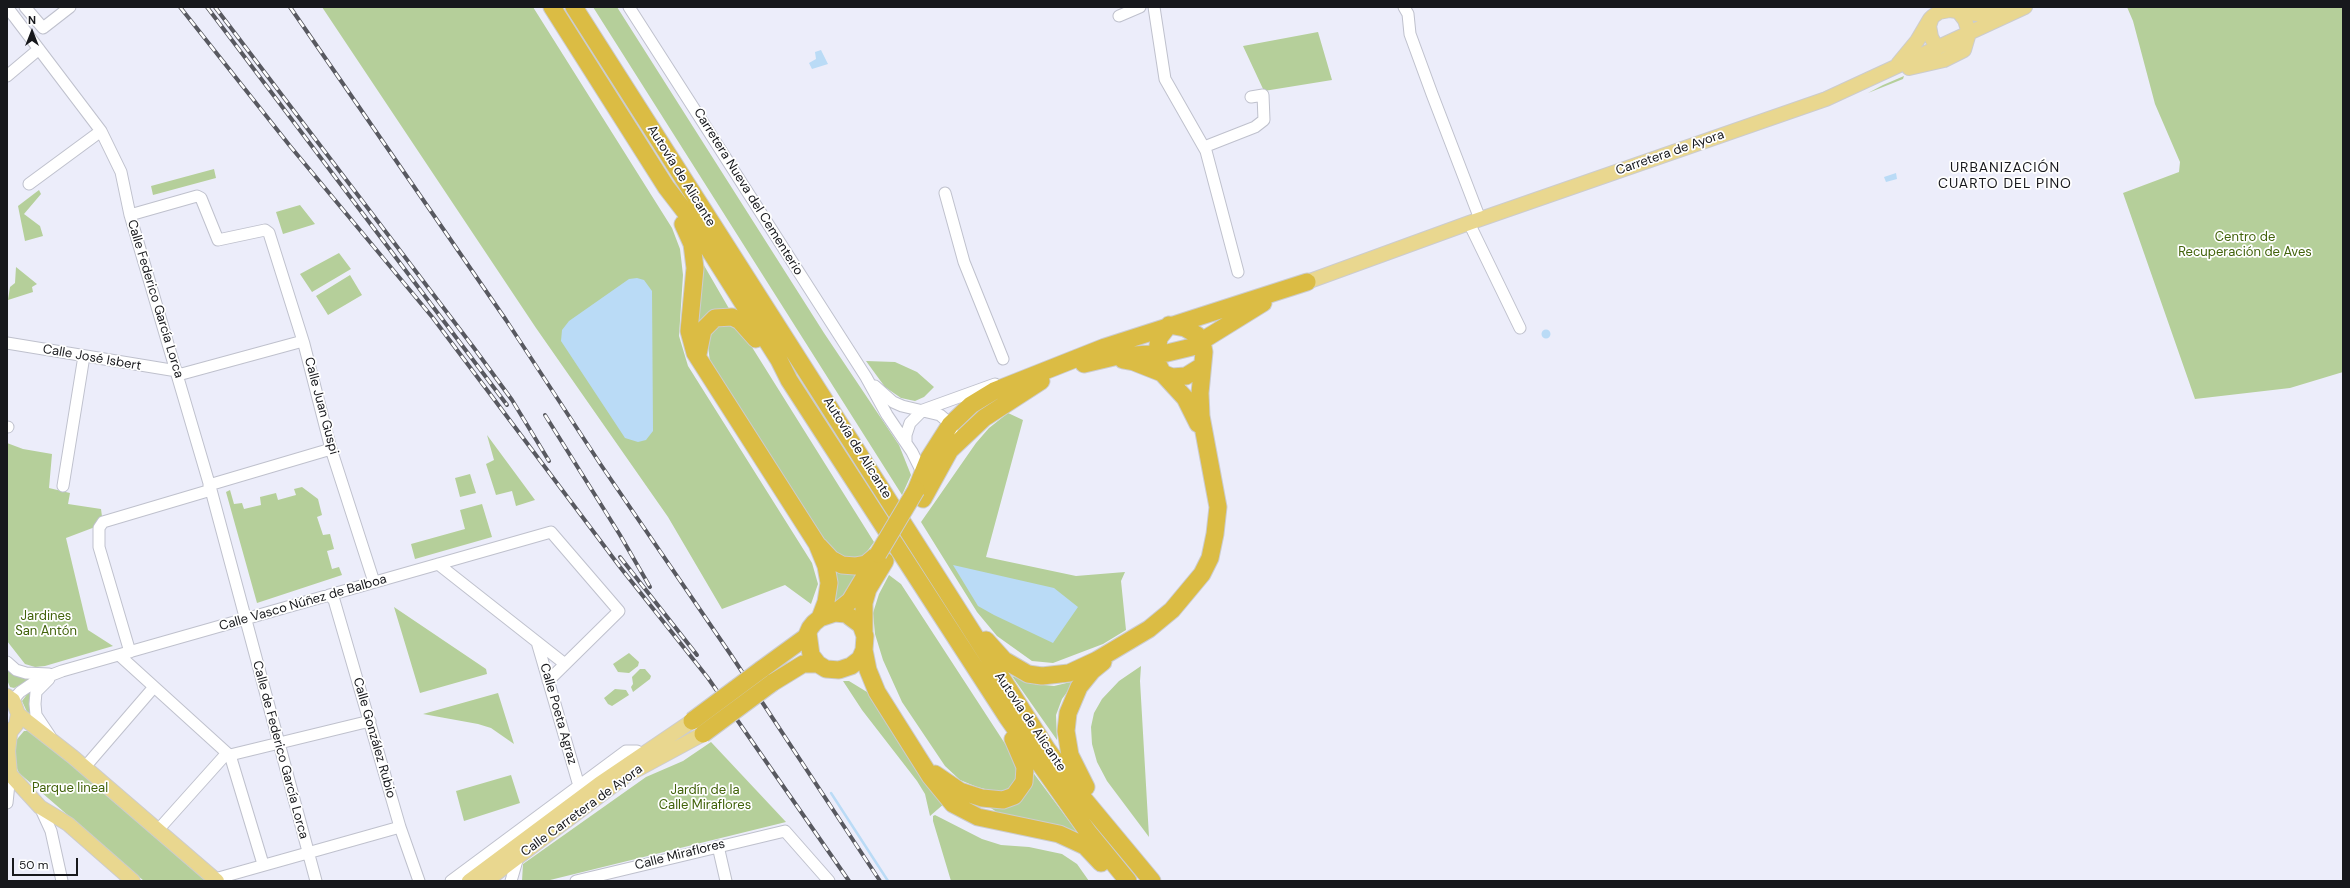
<!DOCTYPE html>
<meta charset="utf-8">
<style>
body{margin:0}
#map{position:relative;width:2350px;height:888px;overflow:hidden;background:#ecedfa;font-family:"DM Sans",sans-serif}
canvas{display:block}
.frame{position:absolute;inset:0;border:8px solid #17181c;pointer-events:none}
.north{position:absolute;left:12px;top:12px;width:40px;height:40px;-webkit-text-stroke:3px #fff;paint-order:stroke;rotate:0deg;font-size:11px;font-weight:700;line-height:16px;text-align:center;color:#17181c}
.north::after{content:'';display:block;margin:auto;width:14px;height:18px;background:#17181c;clip-path:polygon(50% 0,100% 100%,50% 72%,0 100%)}
.scale{position:absolute;left:12px;top:858px;width:66px;height:18px;box-sizing:border-box;border:2px solid #17181c;border-top:0;padding-left:5px;font-size:12px;line-height:14px;white-space:nowrap;color:#17181c;-webkit-text-stroke:3px #fff;paint-order:stroke}
</style>
<div id="map">
<canvas width="2350" height="888"></canvas>
<div class="frame"></div>
<div class="north">N</div>
<div class="scale">50 m</div>
</div>
<script>
const ctx = document.querySelector('canvas').getContext('2d');
ctx.lineJoin = 'round';
function fill(path, color) {
  ctx.fillStyle = color;
  ctx.fill(path, 'evenodd');
}
function shape(rows) {
  const path = new Path2D();
  for (const r of rows) {
    if (r.length === 3) {
      path.moveTo(r[0] + r[2], r[1]);
      path.arc(r[0], r[1], r[2], 0, 2 * Math.PI);
      continue;
    }
    path.moveTo(r[0], r[1]);
    for (let i = 2; i < r.length; i += 2) path.lineTo(r[i], r[i + 1]);
  }
  return path;
}
function trace(path, color, width, dash) {
  ctx.strokeStyle = color;
  ctx.lineWidth = width;
  ctx.lineCap = dash ? 'butt' : 'round';
  ctx.setLineDash(dash || []);
  ctx.stroke(path);
}
function drawText(font, color, halo, rows, align = 'center') {
  ctx.font = font + ' "DM Sans",sans-serif';
  ctx.lineWidth = 3.5;
  ctx.setLineDash([]);
  ctx.textBaseline = 'middle';
  ctx.strokeStyle = halo;
  ctx.fillStyle = color;
  for (const [text, x, y, turn = 0] of rows) {
    ctx.save();
    ctx.translate(x, y);
    ctx.rotate((+turn || 0) * Math.PI / 180);
    ctx.textAlign = isNaN(turn) ? turn : align;
    if (halo) ctx.strokeText(text, 0, 0);
    ctx.fillText(text, 0, 0);
    ctx.restore();
  }
}
fill(shape([
 [322,7,533,7,672,228,680,249,683,275,679,336,688,366,812,563,818,584,811,604,785,585,722,609,668,517,536,328],
 [593,7,617,7,824,333,899,445,911,475,902,495],
 [2127,7,2343,7,2343,372,2290,388,2195,399,2123,193,2179,172,2180,162,2155,104,2133,21],
 [1318,32,1332,80,1264,91,1243,46],
 [1904,76,1903,79,1868,93,1883,85],
 [214,169,216,178,153,195,151,186],
 [39,190,41,194,24,214,40,226,43,236,25,241,18,206],
 [300,205,315,224,283,234,276,212],
 [339,253,351,269,312,292,300,274],
 [702,262,731,312,697,330,703,278],
 [16,267,37,284,32,287,33,292,8,300,10,287,15,283],
 [350,275,362,295,328,315,316,296],
 [720,325,734,326,745,336,874,542,866,553,858,559,850,559,829,550,710,362,707,337],
 [866,361,895,362,917,372,934,387,924,397,915,401,901,398,885,387],
 [1008,413,1023,420,986,557,1076,576,1125,572,1121,581,1126,630,1103,644,1053,663,1032,661,997,636,977,612,921,522,976,443,989,428],
 [487,435,535,500,516,506,512,491,496,495,486,464,494,460],
 [7,443,23,449,52,454,49,488,70,493,68,504,101,509,103,524,66,538,88,630,113,646,45,666,35,667,25,664,7,641],
 [470,474,476,493,460,497,455,478],
 [302,487,318,499,322,515,317,517,323,535,330,534,334,549,327,551,332,569,339,567,342,575,257,603,226,492,230,490,234,504,242,503,244,509,261,505,260,497,276,493,278,500,296,495,294,489],
 [482,504,492,537,415,559,411,544,465,529,460,510],
 [832,568,857,576,853,589,833,605],
 [889,575,901,584,1013,756,1017,770,1015,784,1001,793,977,787,960,780,945,766,902,702,883,660,875,634,873,613,879,594],
 [394,607,486,669,487,674,420,693],
 [629,653,639,662,638,666,629,673,618,672,613,664],
 [7,665,32,679,14,688,10,687,7,680],
 [1141,666,1140,681,1149,837,1107,781,1097,762,1092,744,1091,727,1094,713,1102,699,1119,681],
 [640,669,645,669,651,676,650,679,633,692,631,687,633,684,632,677],
 [1012,676,1034,684,1054,686,1075,681,1062,699,1056,715,1057,740],
 [843,681,849,681,867,692,945,803,930,816,925,794,917,781,862,710],
 [31,689,32,718,27,712,22,701],
 [615,689,626,690,629,695,612,706,608,704,604,698],
 [498,693,514,744,491,728,478,724,423,714],
 [24,731,29,731,79,768,206,881,144,881,19,773,15,764,13,744],
 [711,742,786,822,546,881,522,881,523,864,646,777,683,761],
 [1032,771,1080,836,1002,816,984,803,997,806],
 [511,775,520,803,464,821,456,791],
 [935,815,982,839,1001,845,1029,847,1062,854,1077,864,1089,881,951,881,933,821,933,816]
]), '#b5cf9a');
fill(shape([
 [821,50,828,64,812,69,809,63,816,59,815,52],
 [1896,173,1897,179,1886,182,1884,177],
 [637,278,644,280,652,291,653,431,646,440,638,442,625,438,561,341,562,330,569,321,629,279],
 [1546,334,4.5],
 [953,565,1054,588,1078,607,1053,643,994,615,978,606]
]), '#badbf6');
trace(shape([
 [831,793,888,881]
]), '#badbf6', 2.5);
const minor = shape([
 [7,7,101,131,121,172,130,215,211,490,316,881],
 [25,7,43,28,70,7],
 [629,7,866,377,887,415,912,452,923,474],
 [1154,7,1165,79,1206,151,1238,272],
 [1404,7,1408,14,1410,34,1432,94,1480,219],
 [1119,16,1140,7],
 [7,76,39,49],
 [1204,147,1255,127,1264,120,1263,95,1251,97],
 [29,184,101,131],
 [945,193,964,262,1003,359],
 [130,215,197,196,201,198,218,240,265,230,269,233,304,344,331,449,374,582],
 [1469,223,1520,328],
 [7,343,177,371],
 [178,375,303,341],
 [875,386,893,402,902,406,940,415,947,421,952,430],
 [7,427,8,427],
 [906,443,906,435,910,423,923,410,995,384],
 [209,485,331,449],
 [63,486,84,356],
 [438,564,565,664],
 [329,595,334,600,400,827,419,881],
 [537,642,579,786],
 [130,652,99,547,99,528,103,522,211,490],
 [119,655,227,753],
 [7,662,16,670,26,673,49,674],
 [49,679,36,692,35,704,36,715,50,736],
 [13,700,20,692,36,681,62,671,551,532,619,611,548,681],
 [230,755,263,864],
 [85,767,154,687],
 [7,803,10,774],
 [40,807,51,831,62,881],
 [158,830,227,753,230,755,370,721],
 [718,846,726,881],
 [215,879,400,827],
 [451,881,626,751,637,751,642,754],
 [511,881,518,857],
 [576,881,785,831,829,881]
]);
const major = shape([
 [1937,48,1931,37,1929,26,1932,17,1939,12,1950,10,1984,15,2004,12],
 [1898,64,1917,41,1930,19],
 [1909,68,1944,60,1964,50,1969,33,1965,20,1955,7],
 [1307,282,1469,223,1826,99,2025,7],
 [7,696,13,700,18,714,16,725,7,736],
 [18,714,73,757,217,881],
 [10,734,8,751,10,774],
 [7,771,40,807,68,824,133,881],
 [469,881,599,784,692,721],
 [486,881,627,775,703,734]
]);
const highway = shape([
 [552,7,666,187,686,213,779,360,789,380,1007,717,1088,832,1128,881],
 [574,7,1047,749,1083,798,1152,881],
 [683,224,692,244,695,268,689,331,695,353,817,544,826,566,829,583,826,602,820,618],
 [1169,325,1159,338,1156,360,1163,374,1185,398,1198,424],
 [698,354,703,330,715,318,732,317,740,321,756,339],
 [1123,360,1134,362,1172,377,1186,376,1202,366],
 [1084,364,1118,356,1167,353,1192,347,1263,303],
 [916,490,929,458,950,425,971,405,994,391,1105,347,1307,282],
 [923,499,950,450,984,418,1041,381],
 [819,546,831,559,842,565,855,566,866,564,878,554],
 [835,613,850,601,865,576],
 [864,632,864,603,868,589,885,561],
 [986,640,1004,660,1028,674,1042,676,1069,673,1097,660,1149,629,1172,610,1202,574,1210,558,1215,534,1218,507,1201,416,1200,393,1204,352,1202,342,1197,335,1185,328,1169,325],
 [864,650,868,670,877,692,930,776,953,804,978,817,1059,834,1085,846,1101,863],
 [762,669,806,637,810,628,814,623,820,618,835,613,846,614,861,625,865,636,864,650,860,659,851,666,839,670,826,669,818,664,811,655,808,633],
 [772,683,803,664,818,664],
 [935,774,960,791,982,798,1003,800,1014,796,1024,782,1025,767,1013,739],
 [1086,787,1070,755,1066,731,1068,713,1079,687,1092,671,1103,662]
]);
trace(minor, '#bfc1cd', 13);
trace(major, '#cccccd', 16);
trace(highway, '#cccccd', 19);
trace(minor, '#fff', 11);
trace(major, '#e9d78f', 14);
trace(highway, '#dbbc44', 17);
const rail = shape([
 [180,7,290,146,433,318,620,567,708,678,849,881],
 [207,7,507,405],
 [215,7,474,348,512,400,549,461],
 [290,7,506,320,601,465,731,655,880,881],
 [545,415,620,535,650,587],
 [620,557,697,655]
]);
trace(rail, '#585960', 4);
trace(rail, '#fff', 2.5, [8]);
const highwayBridge = shape([
 [878,554,916,490],
 [692,721,762,669],
 [703,734,772,683]
]);
trace(highwayBridge, '#cccccd', 19, []);
trace(highwayBridge, '#dbbc44', 17);
drawText('13px', '#17181c', '#fff', [
 ["Carretera de Ayora",1670,153,-19],
 ["Autovía de Alicante",681,176,58],
 ["Carretera Nueva del Cementerio",748,192,58],
 ["Calle Federico García Lorca",155,299,73],
 ["Calle José Isbert",92,358,10],
 ["Calle Juan Guspi",321,406,75],
 ["Autovía de Alicante",857,448,58],
 ["Calle Vasco Núñez de Balboa",303,603,-16],
 ["Calle Poeta Agraz",558,714,74],
 ["Autovía de Alicante",1030,722,56],
 ["Calle González Rubio",374,738,74],
 ["Calle de Federico García Lorca",280,750,75],
 ["Calle Carretera de Ayora",582,811,-36],
 ["Calle Miraflores",680,855,-14]
]);
drawText('13px', '#41620a', '#fff', [
 ["Centro de",2245,238],
 ["Recuperación de Aves",2245,253],
 ["Jardines",46,617],
 ["San Antón",46,632],
 ["Parque lineal",70,789],
 ["Jardín de la",705,791],
 ["Calle Miraflores",705,806]
]);
ctx.letterSpacing = '1px';
drawText('14px', '#17181c', '#fff', [
 ["URBANIZACIÓN",2005,168],
 ["CUARTO DEL PINO",2005,184]
]);
ctx.letterSpacing = '0px';
</script>
